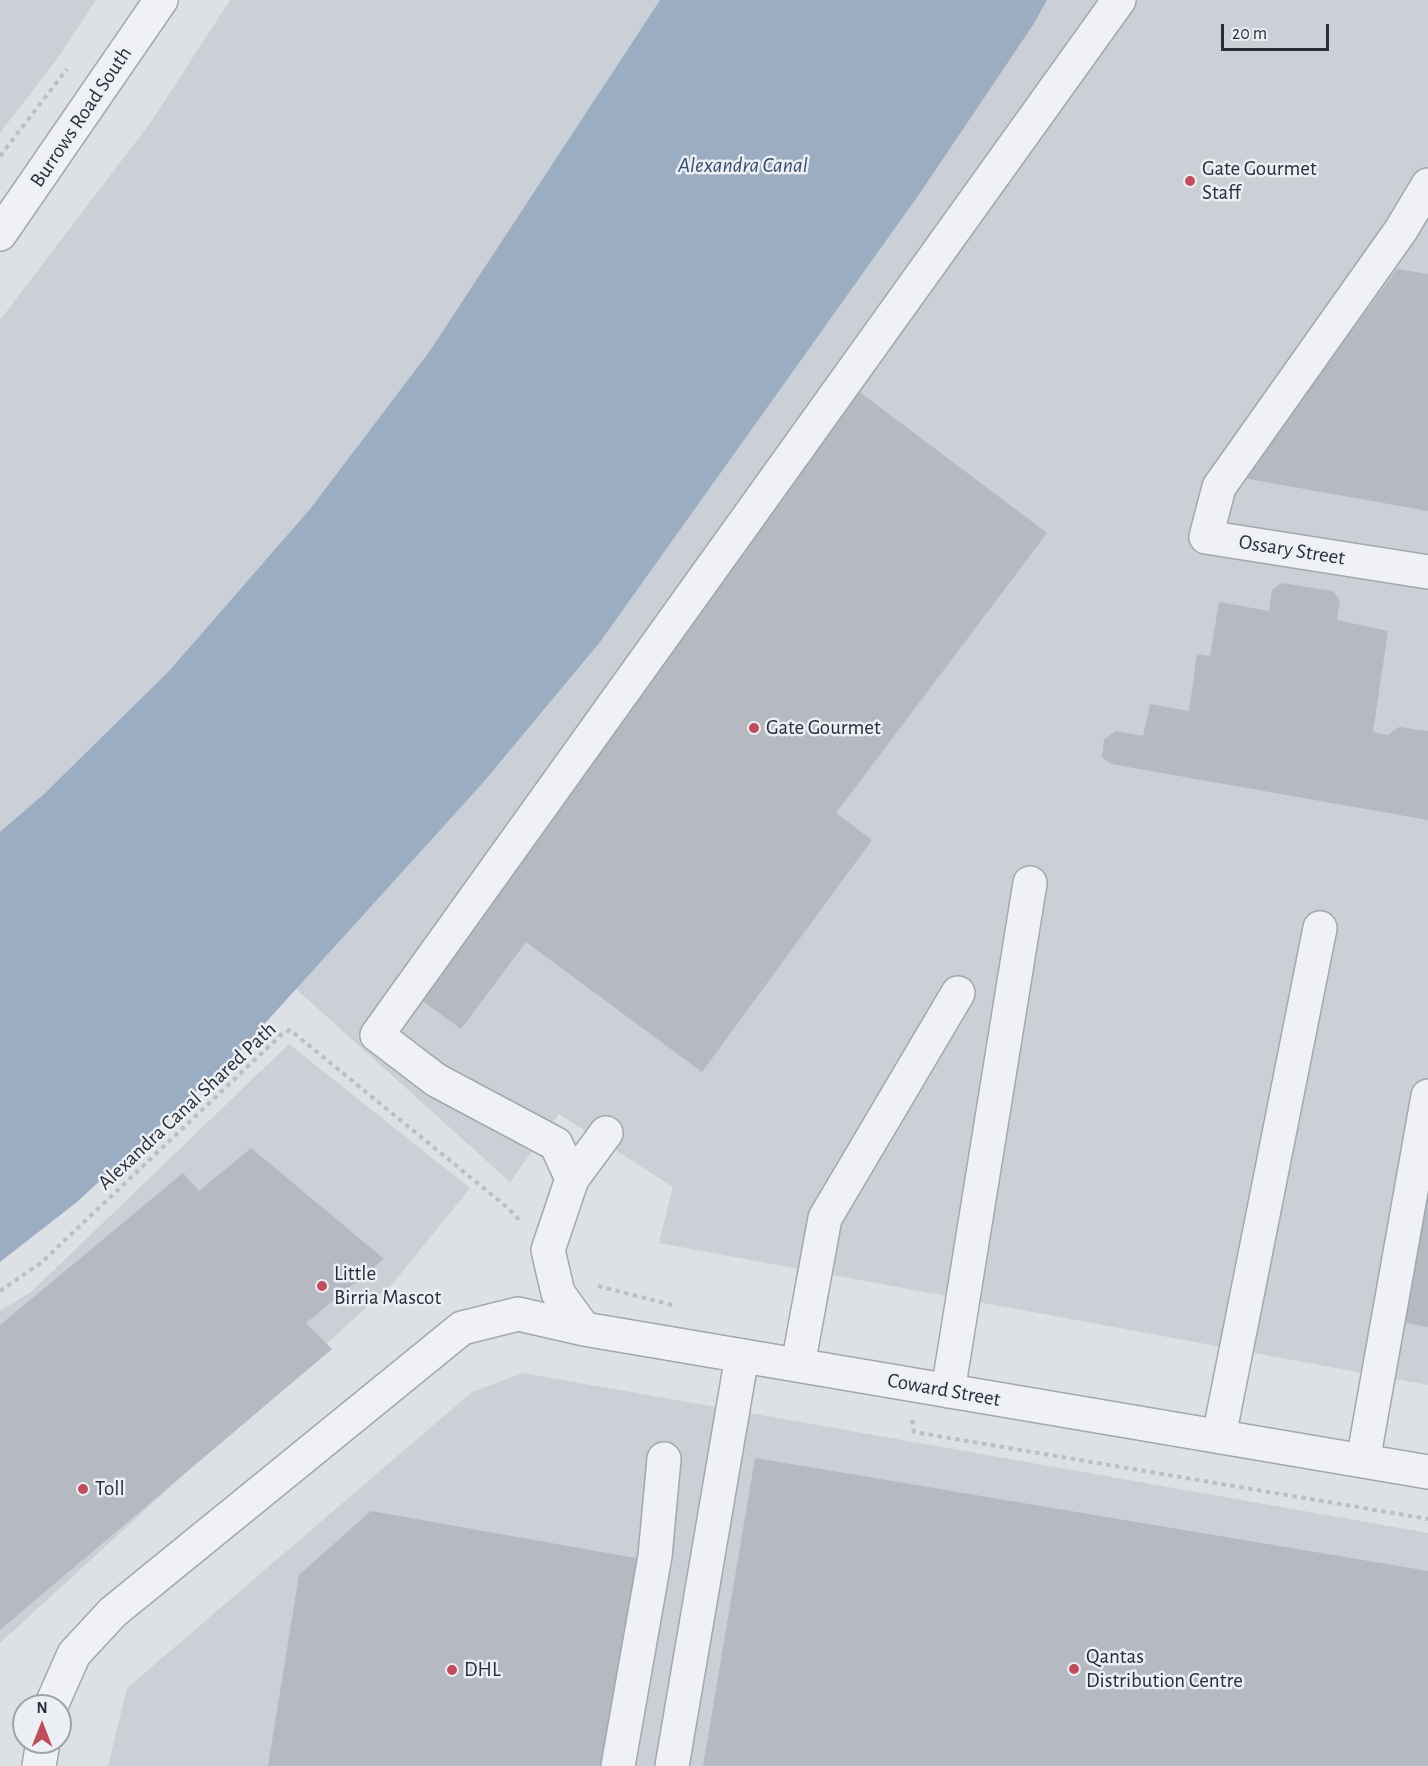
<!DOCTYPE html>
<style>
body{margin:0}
#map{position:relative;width:1428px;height:1766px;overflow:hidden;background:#dde0e5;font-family:"Alegreya Sans",sans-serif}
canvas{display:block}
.north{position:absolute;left:12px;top:1694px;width:60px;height:60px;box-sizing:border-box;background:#eceff3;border:2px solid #9ea2a9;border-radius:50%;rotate:0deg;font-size:16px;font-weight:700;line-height:24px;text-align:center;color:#282e3a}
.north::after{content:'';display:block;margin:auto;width:21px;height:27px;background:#bf4d5c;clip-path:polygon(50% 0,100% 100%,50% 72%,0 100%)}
.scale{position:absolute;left:1221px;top:24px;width:108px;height:27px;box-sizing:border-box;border:3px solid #282e3a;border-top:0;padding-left:8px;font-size:18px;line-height:21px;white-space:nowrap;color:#282e3a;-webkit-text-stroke:4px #eceff3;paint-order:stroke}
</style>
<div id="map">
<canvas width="1428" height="1766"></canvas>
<div class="north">N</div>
<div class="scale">20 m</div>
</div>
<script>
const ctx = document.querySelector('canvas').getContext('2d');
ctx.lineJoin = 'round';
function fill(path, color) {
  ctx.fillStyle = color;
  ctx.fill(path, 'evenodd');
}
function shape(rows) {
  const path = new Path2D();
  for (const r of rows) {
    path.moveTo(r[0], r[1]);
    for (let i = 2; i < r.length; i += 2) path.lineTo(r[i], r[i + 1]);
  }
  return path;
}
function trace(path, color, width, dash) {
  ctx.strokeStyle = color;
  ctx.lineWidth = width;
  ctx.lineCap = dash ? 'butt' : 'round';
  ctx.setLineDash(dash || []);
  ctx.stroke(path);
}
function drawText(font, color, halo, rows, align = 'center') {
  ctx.font = font + ' "Alegreya Sans",sans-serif';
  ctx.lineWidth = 5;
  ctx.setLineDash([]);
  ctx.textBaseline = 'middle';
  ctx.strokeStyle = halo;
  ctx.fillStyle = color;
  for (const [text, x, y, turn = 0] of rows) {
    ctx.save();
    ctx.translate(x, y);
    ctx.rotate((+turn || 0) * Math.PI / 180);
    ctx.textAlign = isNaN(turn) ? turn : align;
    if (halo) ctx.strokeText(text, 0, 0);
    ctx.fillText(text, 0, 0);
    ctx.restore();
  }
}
fill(shape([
 [0,0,96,0,60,55,0,133],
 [230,0,660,0,429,352,310,509,169,671,45,793,0,832,0,320,151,122],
 [1044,0,1428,0,1428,1385,659,1243,673,1187,559,1114,510,1182,295,988,481,785],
 [289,1044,470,1188,394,1282,0,1643,0,1311,31,1292],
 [523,1373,1428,1533,1428,1766,108,1766,127,1688,472,1392]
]), '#cbcfd6');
fill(shape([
 [660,0,1047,0,1033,25,920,193,600,642,481,785,239,1052,77,1202,0,1262,0,832,45,793,169,671,310,509,429,352]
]), '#9badc2');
fill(shape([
 [1397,269,1428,274,1428,511,1243,478],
 [857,390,1047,533,836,813,872,840,702,1072,526,942,461,1029,413,994],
 [1282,583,1333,591,1340,601,1337,620,1388,631,1373,732,1388,735,1399,727,1428,731,1428,820,1111,764,1102,757,1104,739,1116,731,1143,736,1150,704,1189,711,1197,654,1210,656,1219,602,1269,611,1272,590],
 [1428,1136,1428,1327,1393,1321],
 [251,1148,384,1259,306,1323,332,1349,0,1630,0,1325,183,1173,199,1191],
 [755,1458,1428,1571,1428,1766,703,1766],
 [371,1511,641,1559,604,1766,268,1766,299,1575]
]), '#b5b9c1');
const minor = shape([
 [1428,185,1401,230,1219,487,1206,537,1428,572],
 [0,234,161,0],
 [572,1179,606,1133],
 [584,1329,558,1293,548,1250,572,1179,556,1144,436,1080,377,1035,1119,0],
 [798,1365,825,1218,958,993],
 [948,1391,1030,883],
 [1219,1436,1320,928],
 [1363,1461,1428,1096],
 [51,1706,74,1654,113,1612,462,1328,518,1314,584,1329,1428,1472],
 [39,1766,43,1742],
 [618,1766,655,1556,664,1459],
 [672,1766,742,1356]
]);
trace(minor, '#a3a7ae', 36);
trace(shape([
 [0,156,67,69],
 [598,1286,672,1305],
 [0,1291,42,1262,282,1034,290,1030,508,1208,521,1222],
 [912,1420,914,1432,1428,1519]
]), '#bbbec4', 4, [4.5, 4.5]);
trace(minor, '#eff1f4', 33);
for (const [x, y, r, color] of [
 [1190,181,6,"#bf4d5c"],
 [754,728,6,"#bf4d5c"],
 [322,1286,6,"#bf4d5c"],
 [83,1489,6,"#bf4d5c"],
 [1074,1669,6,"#bf4d5c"],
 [452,1670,6,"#bf4d5c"]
]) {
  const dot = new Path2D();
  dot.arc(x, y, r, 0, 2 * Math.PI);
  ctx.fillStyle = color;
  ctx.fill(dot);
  trace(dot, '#eceff3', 2);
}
drawText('21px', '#282e3a', '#eceff3', [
 ["Burrows Road South",81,117,-56],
 ["Ossary Street",1292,550,9],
 ["Alexandra Canal Shared Path",187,1106,-43],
 ["Coward Street",944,1390,10]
]);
drawText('21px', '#282e3a', '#eceff3', [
 ["Gate Gourmet",1202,169],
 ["Staff",1202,193],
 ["Gate Gourmet",766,728],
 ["Little",334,1274],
 ["Birria Mascot",334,1298],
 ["Toll",95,1489],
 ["Qantas",1086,1657],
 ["Distribution Centre",1086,1681],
 ["DHL",464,1670]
], 'left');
drawText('italic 22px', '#374c69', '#eceff3', [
 ["Alexandra Canal",743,165]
]);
</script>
